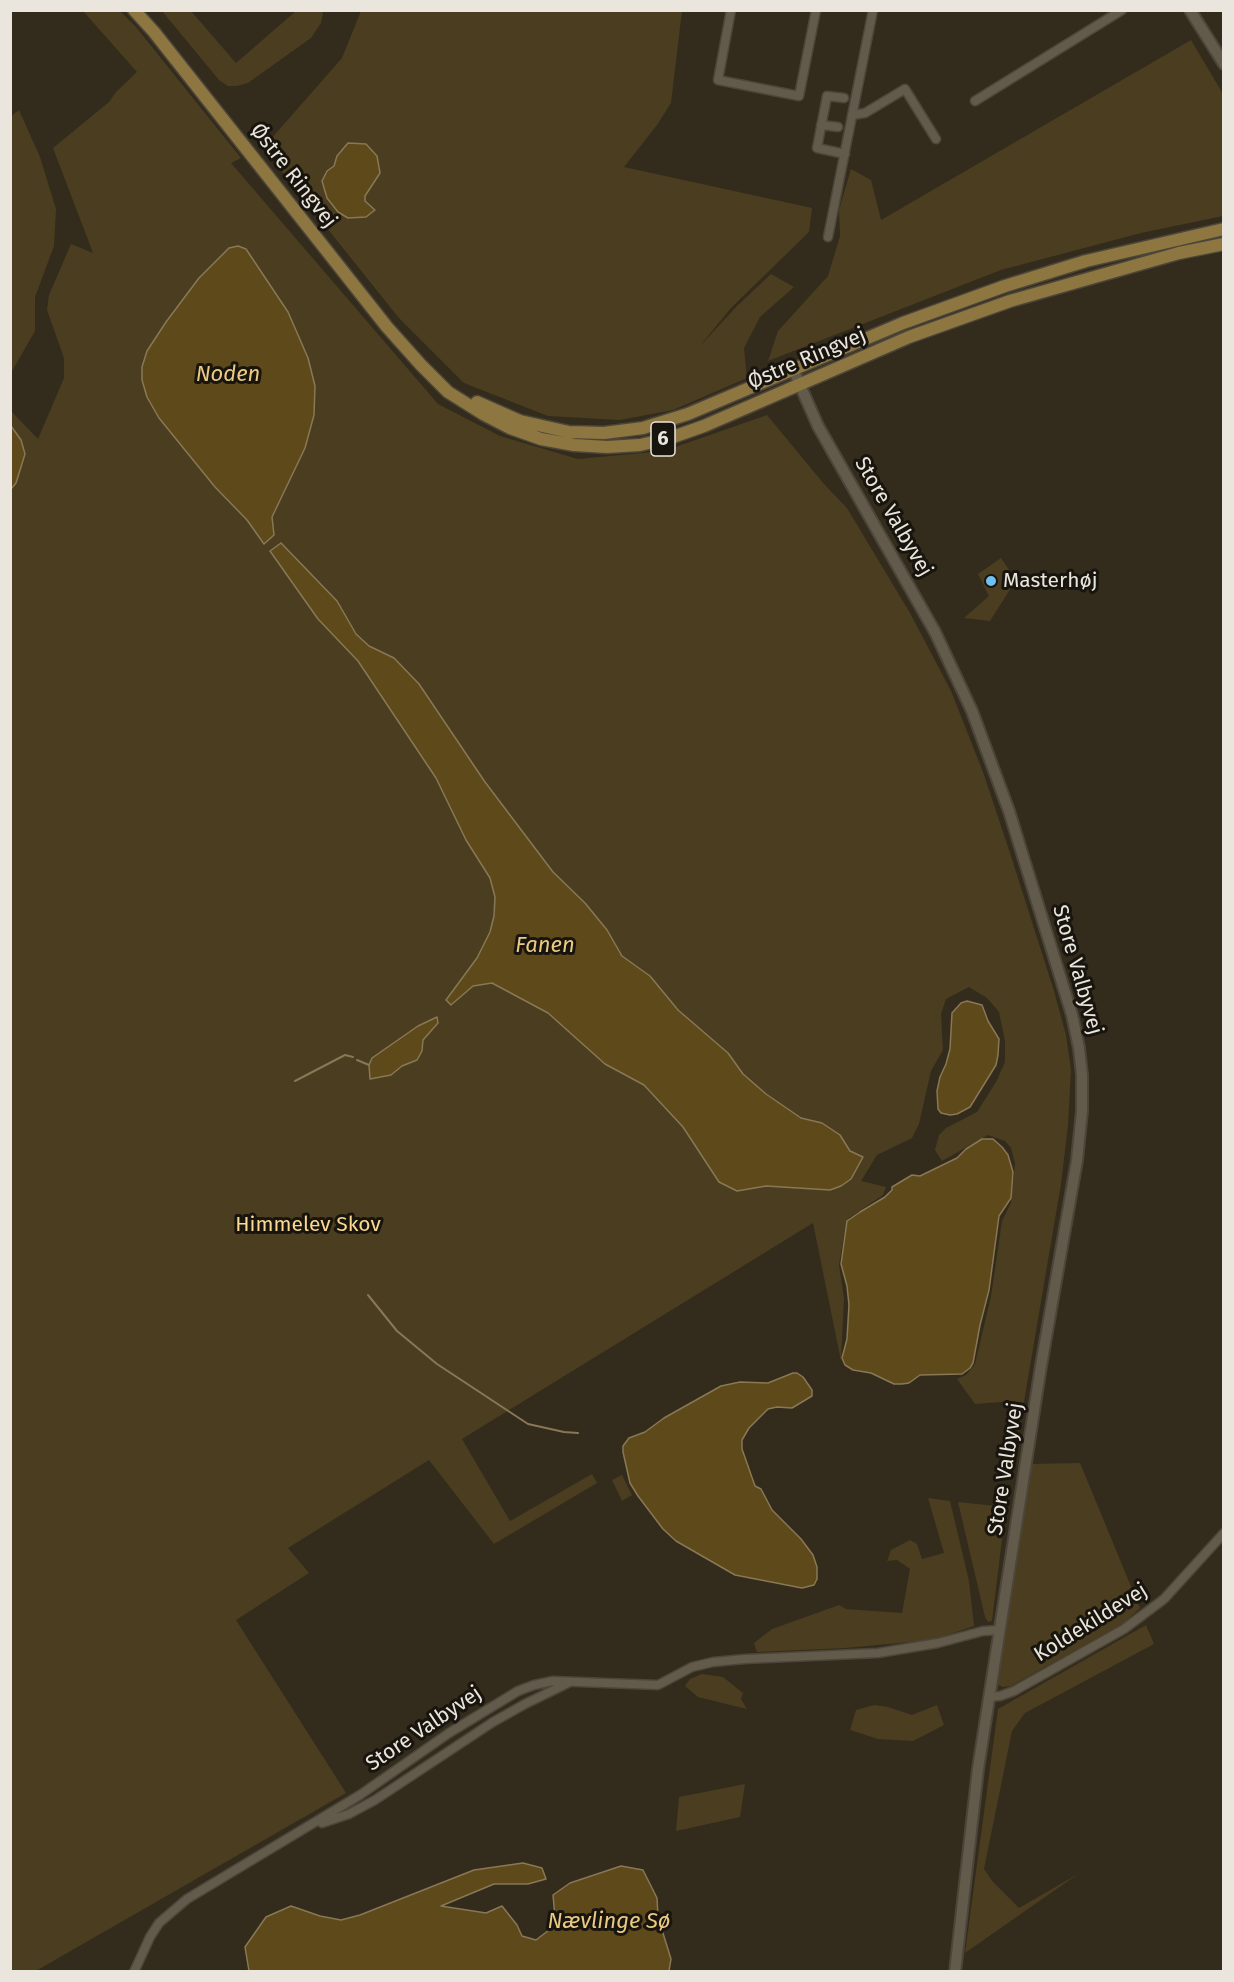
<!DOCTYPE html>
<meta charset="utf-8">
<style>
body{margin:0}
#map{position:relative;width:1234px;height:1982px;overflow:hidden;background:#332b1c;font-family:"Fira Sans",sans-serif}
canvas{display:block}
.frame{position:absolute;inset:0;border:12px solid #ebe6dd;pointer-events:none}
</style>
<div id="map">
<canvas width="1234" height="1982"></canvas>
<div class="frame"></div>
</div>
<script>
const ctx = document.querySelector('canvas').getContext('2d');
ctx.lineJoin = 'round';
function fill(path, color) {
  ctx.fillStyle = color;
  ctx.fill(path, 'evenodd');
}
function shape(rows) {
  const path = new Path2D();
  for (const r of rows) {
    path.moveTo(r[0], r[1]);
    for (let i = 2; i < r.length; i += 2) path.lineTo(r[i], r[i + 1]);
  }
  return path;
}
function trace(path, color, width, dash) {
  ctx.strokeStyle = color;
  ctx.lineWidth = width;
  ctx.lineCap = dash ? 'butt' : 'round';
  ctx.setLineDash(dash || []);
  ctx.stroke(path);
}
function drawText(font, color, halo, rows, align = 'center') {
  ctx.font = font + ' "Fira Sans",sans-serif';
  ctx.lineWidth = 6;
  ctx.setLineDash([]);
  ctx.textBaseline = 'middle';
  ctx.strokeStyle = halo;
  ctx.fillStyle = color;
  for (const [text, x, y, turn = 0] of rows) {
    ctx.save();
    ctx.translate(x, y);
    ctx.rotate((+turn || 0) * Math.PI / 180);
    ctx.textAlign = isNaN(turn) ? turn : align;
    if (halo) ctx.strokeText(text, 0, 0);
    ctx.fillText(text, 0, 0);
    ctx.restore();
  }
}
fill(shape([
 [83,11,120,11,136,27,241,158,231,163,438,404,500,436,578,459,664,451,767,415,824,484,847,508,910,613,951,691,983,772,1010,853,1054,991,1066,1035,1071,1070,1068,1125,1061,1184,1019,1431,1015,1430,1015,1401,975,1404,957,1379,966,1375,975,1364,991,1296,1002,1221,1011,1203,1015,1163,1011,1148,1005,1141,988,1135,942,1161,935,1150,939,1135,946,1128,977,1112,996,1082,1005,1062,1005,1041,999,1012,987,998,969,987,946,999,941,1014,943,1050,931,1071,919,1124,912,1138,877,1155,861,1181,886,1187,883,1195,849,1218,846,1223,839,1265,844,1298,841,1361,813,1223,462,1439,510,1521,592,1474,597,1483,494,1544,429,1460,288,1548,309,1573,236,1620,346,1793,34,1972,10,1971,10,489,16,483,21,440,11,426,11,411,38,439,64,378,64,358,47,310,49,295,71,244,93,253,53,148,109,102,116,92,137,72],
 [229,248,305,448,272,517,264,543,247,520,215,487,159,418,166,322,199,278],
 [281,543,336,601,356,634,369,646,394,658,419,684,485,782,553,872,585,903,607,930,622,956,650,976,678,1010,728,1053,743,1074,766,1094,801,1118,822,1123,839,1135,850,1151,862,1157,830,1190,766,1186,737,1191,719,1182,683,1127,644,1085,605,1064,548,1013,492,983,473,986,452,1005,446,999,477,958,490,932,494,916,495,896,490,878,466,840,436,778,358,661,318,619,270,551],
 [162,11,191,11,236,63,296,11,321,11,323,14,321,23,311,38,248,83,237,86,228,86,219,80],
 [361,11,682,11,671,103,657,125,624,167,812,208,809,232,731,308,699,347,737,306,771,274,794,287,760,317,744,348,747,378,673,410,620,420,548,416,464,383,398,317,263,148,342,58],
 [337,156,365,196,365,201,370,205,327,171,334,166],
 [1191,40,1223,94,1223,216,1141,233,1001,270,768,361,778,331,828,276,840,236,839,210,851,169,871,180,881,220],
 [19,110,40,157,56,209,54,246,35,297,35,331,11,373,10,117],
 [1001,558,1016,580,990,621,964,618,989,596,978,574],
 [1080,1463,1140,1608,1124,1623,1011,1686,1003,1687,998,1685,1030,1464],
 [622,1475,632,1495,622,1501,612,1480],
 [928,1498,950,1501,969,1581,974,1626,933,1640,845,1648,757,1652,754,1643,772,1629,839,1605,846,1609,902,1613,910,1569,897,1560,887,1561,891,1550,910,1540,917,1544,922,1559,944,1553],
 [958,1502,1006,1507,992,1621,988,1622,985,1617],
 [1146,1625,1154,1644,1025,1713,1012,1731,984,1869,993,1882,1019,1908,1078,1874,965,1953,998,1709],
 [702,1674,723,1677,743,1693,741,1699,747,1709,698,1697,685,1686,690,1679],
 [874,1705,888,1707,912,1715,937,1705,944,1725,913,1741,878,1739,850,1730,856,1710],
 [745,1784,740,1817,676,1831,679,1797]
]), '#4b3d1f');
const water = shape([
 [348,143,366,144,377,156,380,173,365,196,365,201,375,210,366,217,348,218,338,212,327,198,322,181,327,171,334,166,337,156,348,143],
 [238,246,246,249,288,312,308,358,315,386,314,415,305,448,272,517,274,535,264,544,247,520,215,487,159,418,147,397,142,380,142,367,147,351,166,322,199,278,229,248,238,246],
 [11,426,21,440,25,454,16,483,11,489,11,426],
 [281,543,337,601,356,634,369,646,394,658,419,684,485,782,553,872,585,903,607,930,622,956,650,976,678,1010,728,1053,743,1074,766,1094,801,1118,822,1123,840,1135,850,1151,863,1157,851,1179,841,1186,830,1190,766,1186,737,1191,719,1182,683,1127,644,1085,605,1064,548,1013,492,983,473,986,451,1005,446,1000,477,958,490,932,494,916,495,897,490,878,466,840,436,778,358,661,318,619,270,551,281,543],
 [967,1001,982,1005,988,1021,999,1039,998,1055,996,1065,970,1107,957,1114,950,1115,941,1113,938,1109,937,1091,940,1077,946,1064,950,1049,952,1013,961,1003,967,1001],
 [437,1017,438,1023,423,1040,422,1051,417,1060,402,1066,391,1075,370,1079,369,1065,372,1058,418,1026,437,1017],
 [982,1139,993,1139,1002,1147,1008,1155,1013,1172,1011,1198,999,1216,989,1290,980,1325,973,1363,970,1368,962,1374,920,1375,909,1383,902,1384,894,1384,871,1373,853,1370,845,1365,842,1358,847,1339,849,1305,847,1286,841,1264,847,1221,860,1212,885,1197,892,1190,892,1187,912,1175,920,1176,957,1158,966,1149,982,1139],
 [793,1373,797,1373,803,1377,812,1390,812,1396,792,1408,777,1407,768,1409,749,1428,742,1440,742,1449,755,1486,761,1489,772,1510,801,1539,813,1555,817,1567,817,1579,814,1585,802,1588,735,1575,676,1541,663,1529,638,1496,630,1483,623,1452,623,1446,629,1438,645,1432,664,1418,721,1386,740,1382,768,1383,793,1373],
 [523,1863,542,1868,546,1879,528,1884,494,1884,441,1906,486,1913,502,1906,517,1925,522,1936,536,1940,549,1930,555,1917,553,1895,570,1883,621,1866,643,1870,657,1898,658,1917,671,1959,669,1971,249,1971,245,1947,266,1917,291,1906,320,1916,341,1920,360,1915,474,1870,523,1863]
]);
fill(water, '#5e491b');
trace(water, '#887855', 1.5);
trace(shape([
 [357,1060,369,1065],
 [295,1081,345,1055,353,1057],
 [368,1295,397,1331,437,1364,528,1424,564,1432,578,1433]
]), '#887855', 2);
const minor = shape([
 [731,10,718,80,799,96,816,10],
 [844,98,827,96,817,148,845,154],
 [975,101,1122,10],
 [852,115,865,113,905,89,936,139],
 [821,125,838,127],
 [828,237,873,10],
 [989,1697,1000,1696,1014,1691,1124,1629,1164,1599,1224,1533],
 [322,1823,349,1814,375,1800,493,1722,525,1704,568,1683],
 [134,1972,150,1937,159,1923,187,1899,360,1795,449,1733,518,1691,534,1685,553,1681,658,1685,692,1667,713,1662,745,1659,878,1653,938,1643,983,1631,1000,1630]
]);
const tertiary = shape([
 [1190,10,1224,64],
 [793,369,818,426,935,632,972,711,1009,811,1072,1015,1079,1048,1082,1075,1082,1111,1077,1160,1041,1366,978,1769,955,1972]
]);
const primary = shape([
 [134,10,154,32,387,327,421,365,448,392,483,414,510,428,541,439,574,445,607,447,640,445,670,438,704,426,909,337,1010,301,1179,253,1224,244],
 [477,402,520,421,569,432,604,433,643,428,688,414,903,323,1005,286,1086,261,1224,229]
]);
trace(minor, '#4c463a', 11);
trace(tertiary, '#4c463a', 14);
trace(primary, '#4c463a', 15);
trace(minor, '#625a4a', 8);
trace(tertiary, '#625a4a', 10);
trace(primary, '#8e7641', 12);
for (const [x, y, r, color] of [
 [991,581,6,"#6dc2f3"]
]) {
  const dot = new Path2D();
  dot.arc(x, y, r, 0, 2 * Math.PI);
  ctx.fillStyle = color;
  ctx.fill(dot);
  trace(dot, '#18140e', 2);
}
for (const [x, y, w] of [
 [663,439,24]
]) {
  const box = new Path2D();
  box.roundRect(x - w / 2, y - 17, w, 34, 4.5);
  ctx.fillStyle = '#18140e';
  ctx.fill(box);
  trace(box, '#ebe6dd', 1.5);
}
drawText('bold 20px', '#ebe6dd', null, [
 ["6",663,439]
]);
drawText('21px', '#ebe6dd', '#18140e', [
 ["Østre Ringvej",293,176,52],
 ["Østre Ringvej",807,359,-23],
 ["Store Valbyvej",893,517,60],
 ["Store Valbyvej",1077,970,74],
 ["Store Valbyvej",1006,1469,-81],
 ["Koldekildevej",1091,1623,-32],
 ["Store Valbyvej",424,1729,-34]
]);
drawText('21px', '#ebe6dd', '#18140e', [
 ["Masterhøj",1003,581]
], 'left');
drawText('21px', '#fbd990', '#18140e', [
 ["Himmelev Skov",308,1225]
]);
drawText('italic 22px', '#ecca82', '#18140e', [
 ["Noden",228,375],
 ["Fanen",545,946],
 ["Nævlinge Sø",609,1922]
]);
</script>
